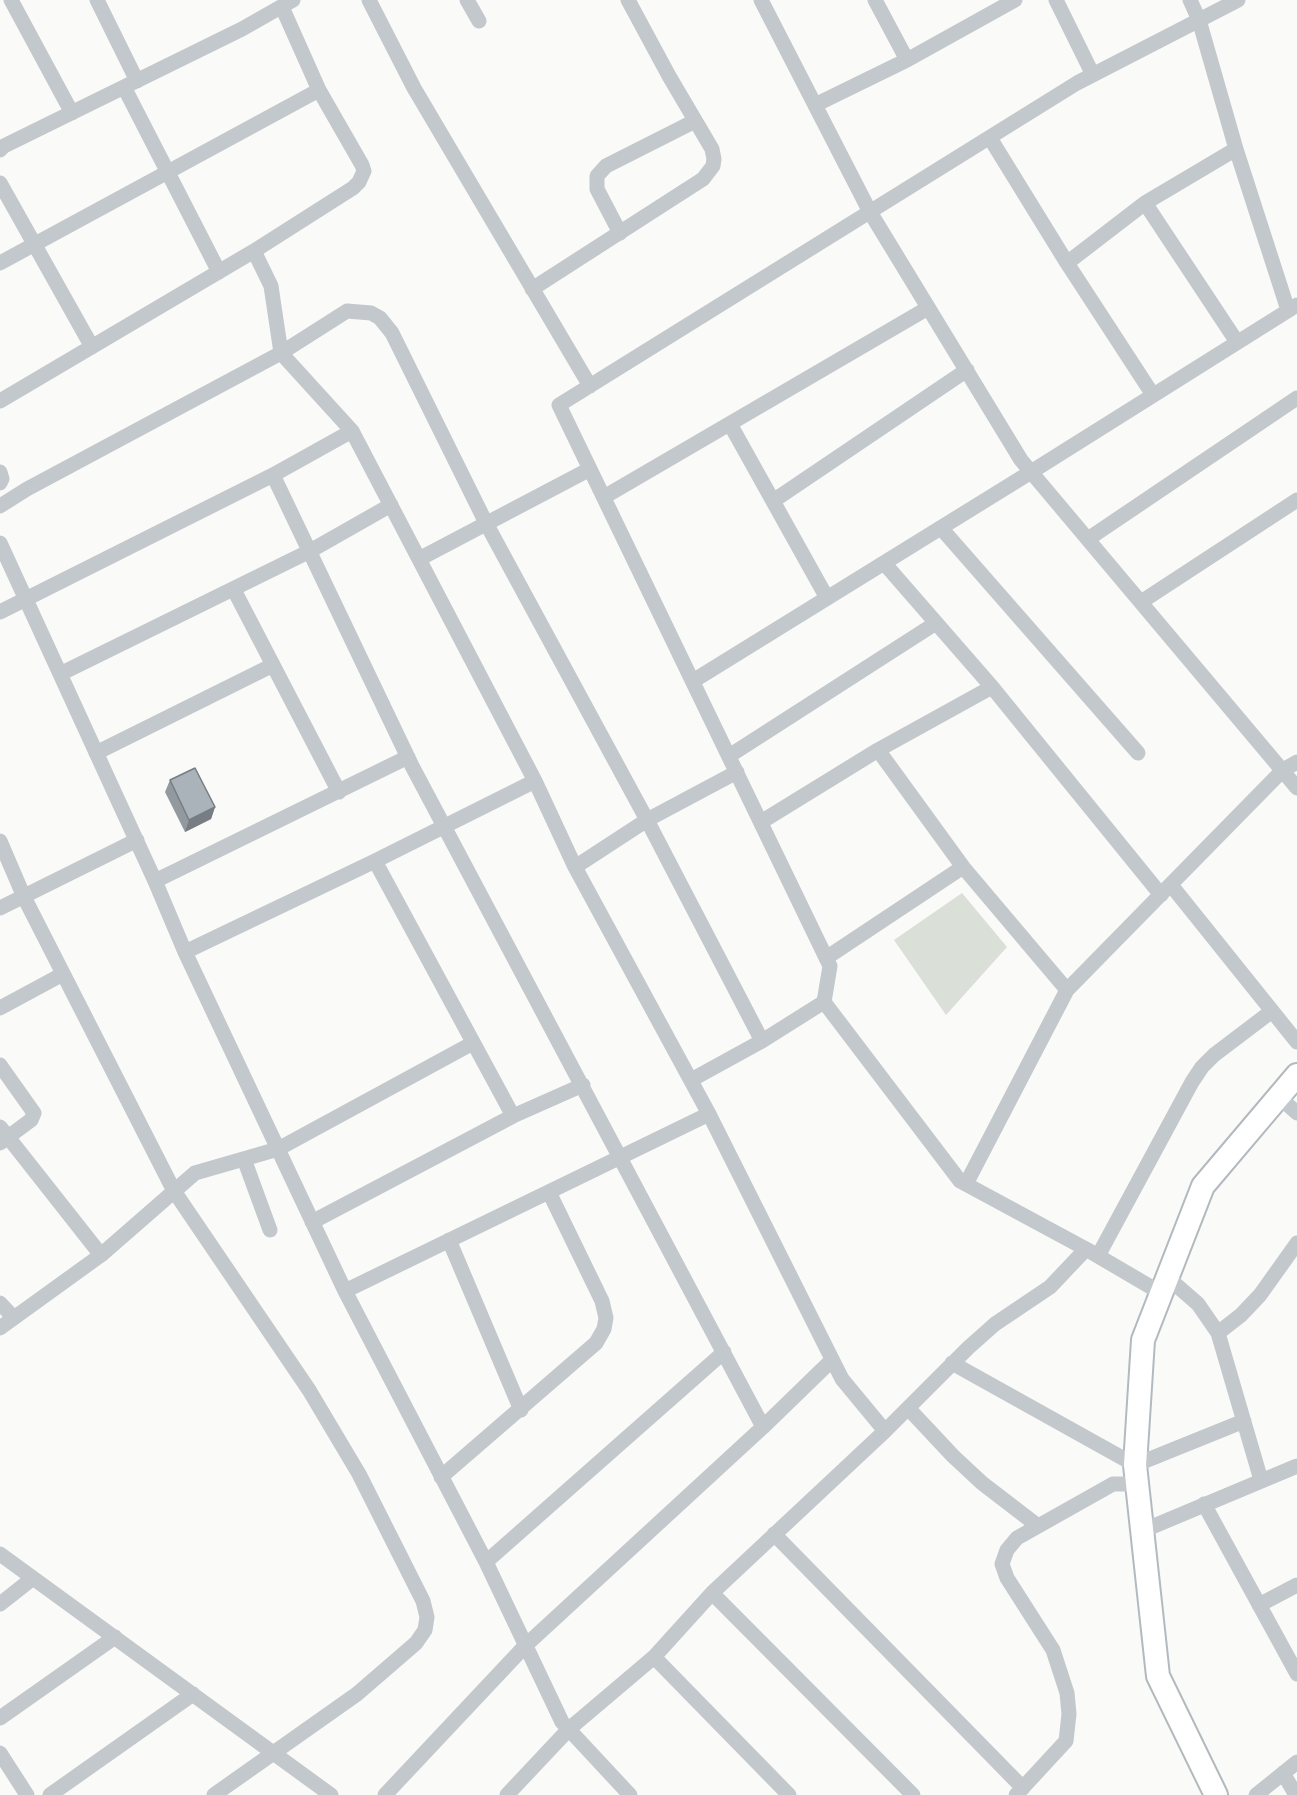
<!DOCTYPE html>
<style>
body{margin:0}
canvas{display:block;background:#fafaf8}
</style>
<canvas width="1297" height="1795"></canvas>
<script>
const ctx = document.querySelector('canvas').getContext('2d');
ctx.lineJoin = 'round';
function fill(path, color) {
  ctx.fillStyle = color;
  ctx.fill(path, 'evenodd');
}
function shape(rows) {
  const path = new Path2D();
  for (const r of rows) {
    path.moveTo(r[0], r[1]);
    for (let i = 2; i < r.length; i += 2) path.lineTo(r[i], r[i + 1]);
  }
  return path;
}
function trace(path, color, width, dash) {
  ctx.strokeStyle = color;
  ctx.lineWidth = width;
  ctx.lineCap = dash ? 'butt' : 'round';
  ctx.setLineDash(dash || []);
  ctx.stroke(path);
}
fill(shape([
 [962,893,1007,947,946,1015,894,940]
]), '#dadfd7');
const secondary = shape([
 [1216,1795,1158,1676,1135,1465,1143,1340,1203,1186,1297,1075]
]);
trace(secondary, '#b3babf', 26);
trace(shape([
 [11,0,72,113],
 [97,0,137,81],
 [369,0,414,88,590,386],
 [467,0,479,21],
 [761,0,870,212,1021,460,1297,788],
 [875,0,907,60],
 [1056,0,1093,75],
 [124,87,219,272],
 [815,105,907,60,1015,0],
 [990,138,1067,263],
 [1236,149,1288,310],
 [0,150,4,146,242,29,293,0],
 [0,183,92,347],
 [1145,203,1237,342],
 [620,233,597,189,597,176,606,166,695,121],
 [254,251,353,188,359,182,364,171,362,165,319,90,282,7],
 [0,263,319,90],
 [532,289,703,179,713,166,714,159,712,149,669,76,628,0],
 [1153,395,1067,263,1145,203,1236,149,1199,20,1190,0],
 [0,401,254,251,271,286,281,353,352,431,535,781,575,867,709,1114,842,1379,885,1431,968,1348,995,1324,1050,1287,1086,1249],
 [730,424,827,598],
 [352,431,273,475,412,766,763,1427],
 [0,472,2,479,0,483],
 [604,497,928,308],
 [773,501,967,370],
 [0,506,27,489,281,353,347,311,371,313,380,318,392,333,486,523,647,820,762,1041,824,1002],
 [941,528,1138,753],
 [1088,539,1297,398],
 [0,543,155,881,185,952,345,1291,486,1562,562,1722,630,1795],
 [419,559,590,469],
 [884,563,992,687,1161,895],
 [234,590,339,792],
 [1141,602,1297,500],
 [0,612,273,475],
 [60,674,310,551,391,505],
 [693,681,1031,472,1297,305],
 [878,750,963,867],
 [96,753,273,665],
 [729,756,936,623],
 [761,822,878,750,992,687],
 [0,841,24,897,174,1191,309,1390,359,1474,423,1601,427,1617,425,1630,416,1643,357,1694,214,1795],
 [375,861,513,1116],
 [575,867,647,820,737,772],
 [155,881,408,757],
 [1171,885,1297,1042],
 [0,908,137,840],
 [185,952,375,861,535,781],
 [826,958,963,867,1067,990],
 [0,1008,63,974],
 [0,1065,34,1113,31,1120,0,1143],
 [691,1080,762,1041],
 [1279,1097,1297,1113],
 [0,1127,101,1255],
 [244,1159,270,1230],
 [966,1184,1067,990,1283,770,1297,762],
 [312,1222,513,1116,583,1085],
 [449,1240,521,1410],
 [1098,1256,1192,1082,1202,1067,1214,1055,1272,1011],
 [1167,1277,1198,1304,1218,1333,1261,1480],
 [345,1291,709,1114],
 [1161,1293,1086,1249,960,1181,824,1002,830,966,559,405,1077,83,1238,0],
 [0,1303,14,1318],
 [0,1328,101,1255,195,1173,278,1149,473,1043],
 [1218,1333,1241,1315,1260,1295,1297,1243],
 [952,1363,1135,1465,1244,1421],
 [908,1408,953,1456,982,1483,1038,1526],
 [441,1477,596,1343,604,1329,606,1318,602,1301,549,1192],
 [1204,1504,1297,1674],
 [1142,1531,1297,1466],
 [774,1534,1023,1788],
 [0,1554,331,1795],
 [486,1562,724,1352],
 [713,1594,913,1795],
 [0,1604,33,1578],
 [1259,1605,1297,1585],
 [654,1657,789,1795],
 [0,1718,115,1637],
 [0,1753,27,1795],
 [1283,1773,1296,1795],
 [50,1795,193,1694],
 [385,1795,525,1646,763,1427,832,1360],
 [507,1795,569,1729,654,1657,712,1593,885,1431],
 [1016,1795,1066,1741,1069,1714,1067,1693,1053,1650,1007,1578,1002,1564,1007,1550,1017,1538,1113,1484,1137,1484],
 [1256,1795,1297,1762]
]), '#c3c8cc', 15);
trace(secondary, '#fff', 22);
fill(shape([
 [170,780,215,807,211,819,185,832,165,792]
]), '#929a9f');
fill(shape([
 [215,807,211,819,185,832,189,820]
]), '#777d82');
const building = shape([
 [195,768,215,807,189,820,170,780,195,768]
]);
fill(building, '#aab3b9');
trace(building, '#777d82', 1.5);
</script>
